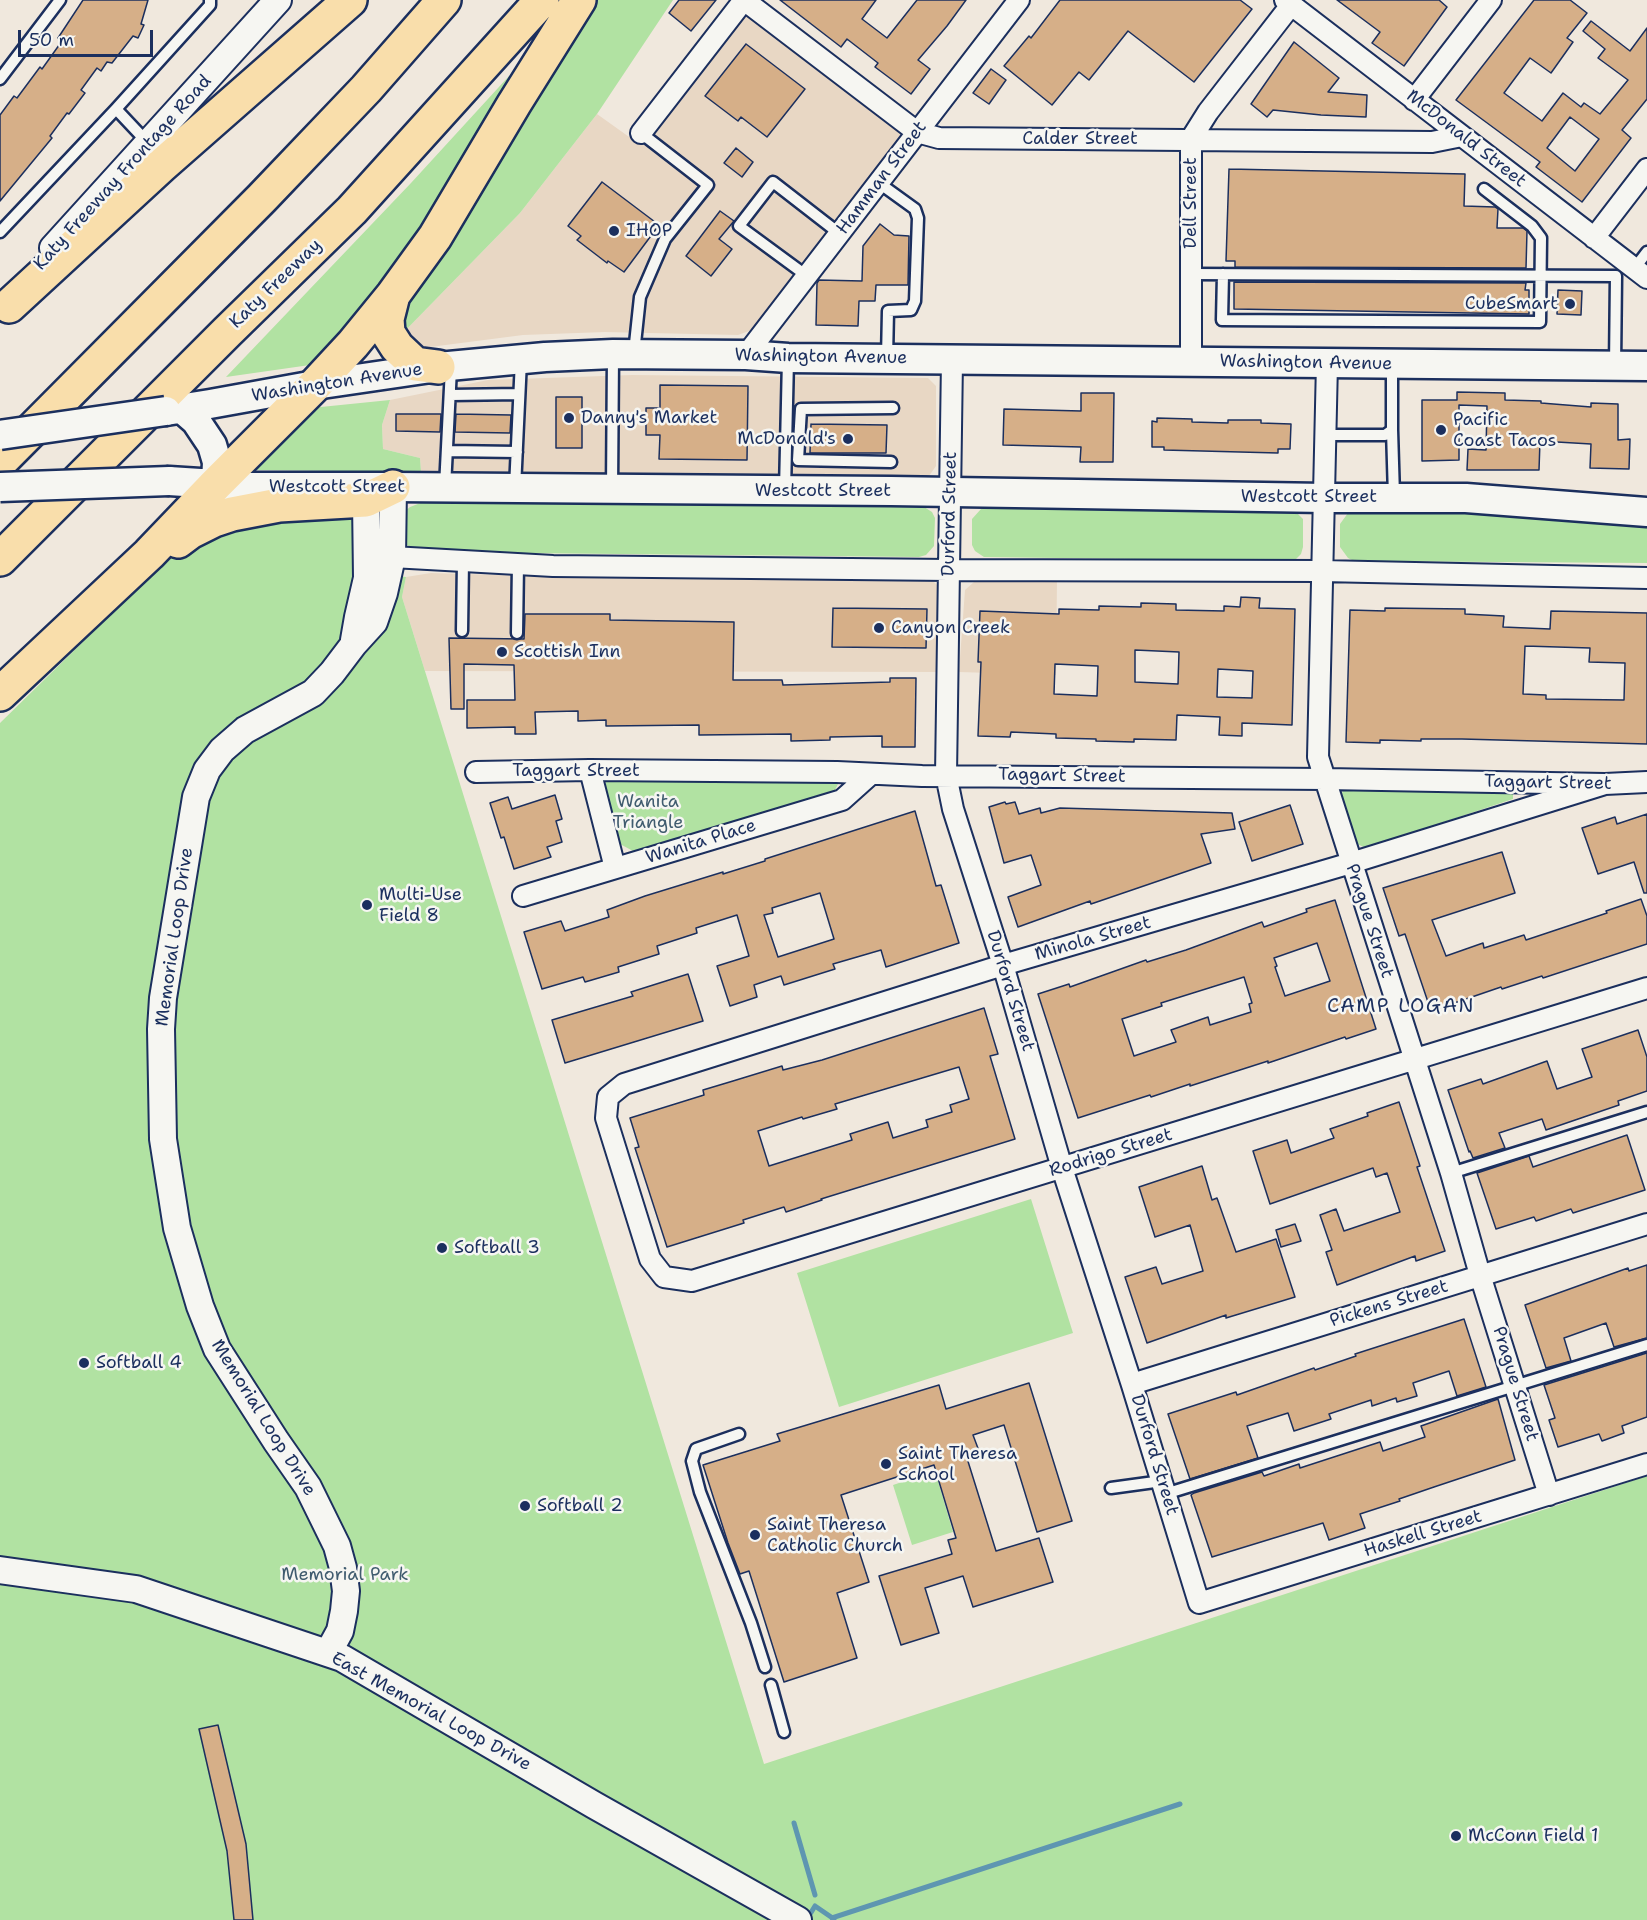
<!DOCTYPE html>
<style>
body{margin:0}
#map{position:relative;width:1647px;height:1920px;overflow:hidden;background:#f0e8dd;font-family:"Shantell Sans",sans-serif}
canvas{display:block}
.scale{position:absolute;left:18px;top:30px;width:135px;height:27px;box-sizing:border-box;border:3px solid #1b2f5e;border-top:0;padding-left:8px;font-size:18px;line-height:21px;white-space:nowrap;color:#1b2f5e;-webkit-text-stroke:4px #f6f6f2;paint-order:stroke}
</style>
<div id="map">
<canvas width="1647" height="1920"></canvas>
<div class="scale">50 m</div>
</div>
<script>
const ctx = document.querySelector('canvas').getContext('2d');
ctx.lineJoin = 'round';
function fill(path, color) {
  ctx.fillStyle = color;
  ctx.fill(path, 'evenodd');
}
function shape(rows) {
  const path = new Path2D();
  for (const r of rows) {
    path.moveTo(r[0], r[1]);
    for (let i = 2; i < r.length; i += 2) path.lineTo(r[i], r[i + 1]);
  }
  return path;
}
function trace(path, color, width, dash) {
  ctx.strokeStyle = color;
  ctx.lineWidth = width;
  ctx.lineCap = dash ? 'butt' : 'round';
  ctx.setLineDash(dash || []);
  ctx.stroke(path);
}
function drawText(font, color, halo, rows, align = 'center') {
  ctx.font = font + ' "Shantell Sans",sans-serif';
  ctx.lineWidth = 5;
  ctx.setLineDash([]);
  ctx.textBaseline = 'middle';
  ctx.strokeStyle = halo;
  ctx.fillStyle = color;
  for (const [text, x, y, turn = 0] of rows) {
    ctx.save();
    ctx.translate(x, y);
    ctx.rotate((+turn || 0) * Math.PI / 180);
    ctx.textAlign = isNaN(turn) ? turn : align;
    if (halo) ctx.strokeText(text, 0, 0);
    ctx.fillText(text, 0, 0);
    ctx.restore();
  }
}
fill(shape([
 [746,16,753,16,901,131,902,135,754,327,749,331,738,335,605,332,523,335,430,347,420,346,400,336,520,213,597,114,639,144,736,21],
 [632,375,928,378,936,386,936,466,929,476,421,472,420,458,383,449,382,425,390,400,488,380],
 [431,573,566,577,932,580,940,588,940,672,425,671,402,597,406,577],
 [981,579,1057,579,1056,675,959,672,965,590,974,582]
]), '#e8d7c4');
fill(shape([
 [590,0,673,0,597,114,520,213,400,336,395,319],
 [509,76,520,84,431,226,317,364,226,377,411,183],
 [390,400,382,425,383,449,420,458,421,472,248,470,301,409],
 [423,502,921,505,932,512,935,518,934,546,926,555,919,557,420,552,405,544,401,535,404,512,410,507],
 [987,508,1290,510,1298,514,1303,519,1303,547,1301,554,1296,559,1288,561,984,557,975,551,972,545,972,519,981,509],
 [346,511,356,520,357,571,406,577,402,597,764,1764,1647,1476,1647,1920,0,1920,0,723,183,544,207,528],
 [1356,511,1503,513,1647,522,1647,563,1354,561,1348,558,1340,547,1340,524,1348,513],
 [609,779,833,780,838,784,835,790,829,793,633,851,620,844,606,787,606,782],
 [1344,787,1509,791,1513,794,1513,799,1366,848,1357,844,1341,796],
 [1031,1199,1073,1333,839,1407,797,1273],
 [935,1471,953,1532,912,1545,893,1485]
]), '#b1e2a2');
trace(shape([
 [794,1823,815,1895],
 [832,1918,1180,1804],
 [807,1919,815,1906,834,1919]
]), '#5e96b1', 5);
const building = shape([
 [83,0,148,0,141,24,144,25,138,38,133,36,112,63,107,62,101,71,97,68,81,90,85,93,69,114,67,113,50,136,52,138,0,201,0,115,14,96,17,98,40,67,42,69,62,41,58,38,83,0],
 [679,0,716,0,691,31,669,13,679,0],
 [780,0,876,0,862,19,887,38,917,0,966,0,947,26,918,60,930,69,911,94,875,67,878,63,847,39,841,47,780,0],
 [1060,0,1240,0,1252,9,1194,82,1128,31,1089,80,1079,72,1052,105,1004,66,1029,36,1031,38,1060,0],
 [1337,0,1439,0,1447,7,1404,66,1372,43,1380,32,1337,0],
 [1534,0,1570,0,1587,13,1567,38,1573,42,1551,73,1530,58,1504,93,1542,121,1563,93,1581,107,1584,103,1600,114,1628,80,1598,58,1605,49,1583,31,1591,21,1630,51,1647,28,1647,99,1622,130,1631,138,1582,202,1536,167,1540,162,1456,100,1534,0],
 [1570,117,1599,139,1575,171,1547,148,1570,117],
 [1294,42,1339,78,1328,92,1367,95,1366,117,1321,115,1273,110,1267,117,1251,104,1294,42],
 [746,44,805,89,767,137,741,117,738,121,705,96,746,44],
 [991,69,1006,80,989,104,973,93,991,69],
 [736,148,753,162,742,177,724,163,736,148],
 [1229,169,1465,174,1464,206,1495,207,1498,209,1497,228,1523,228,1527,231,1526,268,1235,267,1235,261,1226,261,1229,169],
 [602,182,659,225,624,272,608,261,607,263,577,240,581,236,568,226,602,182],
 [720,211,734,221,719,239,732,249,711,276,686,256,720,211],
 [880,224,894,235,909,236,908,285,876,285,875,301,859,301,858,326,816,325,817,283,819,280,862,281,863,246,880,224],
 [1234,282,1526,283,1525,290,1529,290,1529,314,1234,309,1234,282],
 [1558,290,1582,291,1581,315,1557,314,1558,290],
 [660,385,748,386,747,460,659,459,660,435,646,435,646,408,660,408,660,385],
 [1457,392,1505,393,1505,400,1541,401,1541,403,1591,407,1591,403,1618,404,1618,440,1630,439,1629,469,1590,468,1591,444,1540,441,1539,470,1467,470,1468,449,1486,450,1487,406,1459,405,1459,460,1422,461,1422,400,1457,400,1457,392],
 [1081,393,1114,393,1113,462,1080,462,1081,447,1003,445,1004,409,1081,411,1081,393],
 [556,397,582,397,582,448,556,448,556,397],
 [396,414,441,414,440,432,396,431,396,414],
 [456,414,511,415,510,433,455,432,456,414],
 [1157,418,1192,419,1192,422,1228,423,1228,420,1261,420,1261,423,1291,424,1290,449,1278,449,1278,453,1164,450,1164,447,1152,447,1152,421,1157,422,1157,418],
 [811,424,887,425,886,453,810,453,811,424],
 [1241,597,1260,598,1259,608,1295,609,1292,725,1242,723,1242,736,1219,735,1220,717,1177,715,1176,740,1134,739,1134,742,1096,741,1096,739,1056,738,1056,734,1011,732,1010,737,978,736,981,662,978,662,980,611,1059,614,1059,609,1099,610,1099,606,1141,607,1141,603,1176,604,1176,610,1224,611,1224,606,1240,607,1241,597],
 [1135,650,1179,652,1178,684,1135,682,1135,650],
 [1055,664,1098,666,1097,696,1054,694,1055,664],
 [1218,669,1253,671,1252,698,1217,697,1218,669],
 [833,608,927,609,926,648,832,647,833,608],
 [1385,608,1465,609,1465,614,1504,616,1503,627,1550,629,1551,611,1647,613,1647,744,1462,739,1421,739,1421,741,1380,740,1380,743,1346,742,1350,610,1385,611,1385,608],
 [1525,646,1590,648,1589,662,1625,663,1624,700,1546,699,1546,695,1523,694,1525,646],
 [525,614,610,614,610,620,734,622,733,680,782,680,783,685,890,682,890,678,916,678,915,747,882,747,882,736,830,737,830,740,791,741,791,734,699,735,699,725,606,726,606,720,578,721,578,711,535,712,536,734,515,734,515,727,467,728,467,700,515,700,514,665,464,664,464,709,451,709,449,638,524,639,525,614],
 [555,795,562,819,556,821,562,842,547,847,551,857,514,869,504,837,501,838,490,803,508,797,512,809,555,795],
 [1005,802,1006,804,1015,802,1019,814,1040,808,1041,813,1060,808,1232,813,1235,829,1201,834,1211,863,1091,904,1090,901,1018,927,1008,897,1041,885,1031,855,1004,863,989,807,1005,802],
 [1290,805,1303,844,1252,861,1239,822,1290,805],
 [915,811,936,886,941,885,959,943,886,967,881,950,833,964,835,969,784,985,781,976,754,985,757,997,730,1006,717,966,749,956,737,915,696,928,697,933,657,946,659,954,618,967,619,972,585,982,583,977,542,989,524,932,561,921,565,931,609,917,607,910,645,896,723,872,723,874,765,861,765,859,915,811],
 [820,893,834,939,778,957,764,915,773,913,772,908,820,893],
 [1647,814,1647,893,1644,893,1634,862,1598,874,1582,828,1615,817,1617,824,1647,814],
 [1502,852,1515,893,1432,920,1446,956,1483,943,1484,948,1524,935,1526,940,1607,913,1606,911,1641,899,1647,916,1647,944,1543,978,1542,976,1502,989,1501,987,1431,1011,1405,934,1399,936,1383,888,1502,852],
 [1335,900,1376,1029,1346,1039,1345,1037,1268,1063,1268,1061,1190,1086,1190,1084,1151,1097,1150,1095,1078,1118,1038,994,1069,984,1070,987,1146,960,1147,962,1186,950,1262,922,1264,927,1307,912,1306,909,1335,900],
 [1317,943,1330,981,1285,996,1275,967,1277,966,1274,958,1317,943],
 [1244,977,1252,1003,1249,1004,1251,1012,1210,1025,1208,1017,1171,1030,1176,1042,1134,1056,1122,1019,1162,1006,1161,1003,1244,977],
 [688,974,703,1021,565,1063,552,1020,633,996,631,992,688,974],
 [984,1008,998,1054,990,1056,1015,1139,821,1199,822,1200,786,1212,784,1207,743,1220,744,1223,667,1247,635,1148,639,1147,630,1118,704,1095,703,1090,733,1081,782,1066,783,1070,822,1060,984,1008],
 [959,1067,969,1099,950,1105,952,1112,926,1120,928,1127,893,1138,888,1122,850,1134,852,1140,769,1166,758,1131,802,1117,803,1119,837,1109,835,1104,959,1067],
 [1638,1030,1647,1057,1647,1091,1618,1101,1619,1105,1546,1130,1542,1119,1499,1133,1505,1148,1473,1158,1470,1151,1469,1152,1448,1090,1481,1079,1483,1084,1547,1061,1557,1089,1592,1077,1582,1049,1638,1030],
 [1399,1102,1420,1166,1417,1167,1445,1251,1416,1261,1415,1256,1337,1285,1326,1252,1332,1250,1320,1215,1336,1209,1344,1231,1400,1212,1387,1173,1376,1177,1373,1168,1270,1204,1253,1151,1287,1140,1291,1153,1334,1138,1330,1129,1368,1116,1367,1113,1399,1102],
 [1627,1135,1645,1190,1573,1213,1571,1209,1536,1221,1534,1217,1496,1229,1477,1173,1529,1156,1533,1167,1627,1135],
 [1202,1166,1212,1200,1217,1198,1236,1252,1276,1239,1295,1297,1226,1318,1226,1315,1147,1343,1125,1277,1156,1267,1162,1284,1203,1271,1190,1225,1155,1237,1139,1187,1202,1166],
 [1295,1224,1301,1241,1281,1247,1276,1230,1295,1224],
 [1647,1265,1647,1338,1614,1347,1606,1323,1564,1338,1571,1361,1546,1368,1525,1305,1628,1268,1629,1271,1647,1265],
 [1464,1319,1486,1387,1457,1396,1449,1371,1413,1383,1417,1396,1397,1402,1396,1398,1372,1406,1371,1400,1329,1414,1331,1419,1294,1431,1288,1413,1247,1426,1258,1458,1190,1479,1168,1414,1236,1392,1237,1395,1314,1368,1315,1370,1356,1356,1355,1354,1464,1319],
 [1647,1353,1647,1417,1622,1426,1624,1433,1602,1441,1599,1434,1558,1447,1549,1420,1555,1418,1544,1385,1647,1353],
 [1029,1383,1072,1521,1037,1532,1004,1425,973,1435,979,1451,966,1455,996,1551,1039,1538,1053,1582,973,1607,963,1576,925,1588,939,1633,901,1645,879,1576,952,1554,948,1540,956,1538,934,1465,841,1495,869,1582,837,1593,857,1658,784,1682,749,1571,740,1574,728,1543,703,1465,780,1441,777,1434,939,1385,946,1409,1029,1383],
 [1498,1399,1515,1460,1434,1487,1399,1499,1400,1501,1360,1514,1365,1528,1329,1540,1323,1523,1212,1557,1191,1495,1194,1493,1262,1472,1264,1476,1299,1464,1300,1468,1380,1442,1383,1451,1425,1437,1421,1426,1498,1399],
 [218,1725,246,1844,253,1920,234,1920,227,1851,199,1729,218,1725]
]);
fill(building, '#d6af88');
trace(building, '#1b2f5e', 1.5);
const service = shape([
 [0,79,60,0],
 [116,109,148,143],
 [879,183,915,209,918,218,915,301,911,310,888,311,887,358],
 [0,232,116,109,210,5,210,0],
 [1634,269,1647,252],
 [1191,274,1616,276,1615,366],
 [1223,274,1222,320,1540,322,1541,238,1532,226,1484,189],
 [807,276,739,226,773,182,840,234],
 [634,353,640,297,665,239,708,185,641,133],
 [451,395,519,394],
 [1392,430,1394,496],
 [1326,435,1385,435,1392,430,1392,366],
 [448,451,517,452],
 [891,462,798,460,801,409,893,408],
 [445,487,451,368],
 [515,488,521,360],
 [612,489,613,355],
 [785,490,788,359],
 [462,631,463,561],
 [517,633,518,564],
 [1451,1173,1647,1112],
 [739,1434,696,1449,692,1461,700,1492,751,1623,765,1667],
 [1111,1488,1162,1481],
 [1165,1494,1647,1345],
 [771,1685,784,1732]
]);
const minor = shape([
 [744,0,917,132,939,138,1432,142,1462,136],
 [1285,0,1647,278],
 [1414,100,1491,0],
 [641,133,744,0],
 [1594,238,1647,169],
 [746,355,1019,0],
 [952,360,946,775,953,809,1003,965,1062,1168,1132,1385,1199,1603,1647,1464],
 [1191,362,1191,139,1208,112,1291,5],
 [1327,363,1318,757,1451,1173,1480,1275,1549,1495],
 [392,557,553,566,949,570,1322,571,1647,578],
 [590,770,615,868],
 [476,772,590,770,837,772,922,776,1326,779,1605,784,1647,782],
 [1605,784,1351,863,1003,965,624,1084,608,1097,606,1118,650,1259,664,1277,692,1281,1647,988],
 [523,896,842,800,871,774],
 [1132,1384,1647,1224]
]);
const tertiary = shape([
 [53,248,278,0],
 [354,640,358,617,367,578,366,500],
 [0,1570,136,1589,342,1658,594,1805,798,1920],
 [328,1653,340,1631,344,1611,346,1591,343,1568,337,1546,308,1487,276,1441,217,1349,200,1306,177,1228,163,1139,161,1029,163,998,196,797,207,770,222,750,245,730,313,693,332,673,354,644,374,622,384,593,392,557,393,487]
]);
const secondary = shape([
 [181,408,196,421,212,445,217,462,216,484],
 [166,411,210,404,315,385,438,367,545,357,613,354,746,355,788,358,1647,366],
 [169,481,216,484,234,487,393,487,891,491,1325,498,1466,498,1647,512]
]);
const motorway = shape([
 [393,295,387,319,388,333,397,347,415,364,438,367],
 [9,306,161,166,350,0],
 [0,462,262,198,366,89,444,0],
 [178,541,190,532,214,520,232,514,279,505,366,500,393,487],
 [0,559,227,332,352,210,542,0],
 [0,694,149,554,216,484,315,385,353,344,393,295,435,237,514,104,579,0]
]);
trace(service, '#1b2f5e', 15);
trace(minor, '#1b2f5e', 24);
trace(tertiary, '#1b2f5e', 30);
trace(secondary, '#1b2f5e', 33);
trace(motorway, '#1b2f5e', 38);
trace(service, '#f6f6f2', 10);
trace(minor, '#f6f6f2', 20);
trace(tertiary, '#f6f6f2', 26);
trace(secondary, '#f6f6f2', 28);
trace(motorway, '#f9deab', 33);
const secondaryBridge = shape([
 [0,435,166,411],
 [0,487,169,481]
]);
trace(secondaryBridge, '#1b2f5e', 33, []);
trace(secondaryBridge, '#f6f6f2', 28);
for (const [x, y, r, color] of [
 [614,231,6,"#1b2f5e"],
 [1570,304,6,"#1b2f5e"],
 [569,418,6,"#1b2f5e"],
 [1441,430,6,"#1b2f5e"],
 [848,439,6,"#1b2f5e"],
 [879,628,6,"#1b2f5e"],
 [502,652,6,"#1b2f5e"],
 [367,905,6,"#1b2f5e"],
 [442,1248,6,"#1b2f5e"],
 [84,1363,6,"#1b2f5e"],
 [886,1464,6,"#1b2f5e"],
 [525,1506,6,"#1b2f5e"],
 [755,1535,6,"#1b2f5e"],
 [1456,1836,6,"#1b2f5e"]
]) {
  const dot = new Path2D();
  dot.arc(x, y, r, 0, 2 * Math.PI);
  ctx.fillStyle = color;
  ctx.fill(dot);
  trace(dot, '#f6f6f2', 2);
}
drawText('18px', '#1b2f5e', '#f6f6f2', [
 ["Calder Street",1080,139],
 ["McDonald Street",1466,139,38],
 ["Katy Freeway Frontage Road",123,173,-48],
 ["Hamman Street",882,178,-53],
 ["Dell Street",1191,203,-90],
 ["Katy Freeway",276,284,-44],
 ["Washington Avenue",821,357,1],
 ["Washington Avenue",1306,363,1],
 ["Washington Avenue",337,383,-9],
 ["Westcott Street",337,487],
 ["Westcott Street",823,491],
 ["Westcott Street",1309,497],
 ["Durford Street",950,514,-89],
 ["Taggart Street",576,771],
 ["Taggart Street",1062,776,1],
 ["Taggart Street",1548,783,1],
 ["Wanita Place",701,842,-17],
 ["Prague Street",1369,921,72],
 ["Memorial Loop Drive",175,937,-82],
 ["Minola Street",1093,939,-16],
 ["Durford Street",1010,991,73],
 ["Rodrigo Street",1111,1153,-17],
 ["Pickens Street",1389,1304,-17],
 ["Prague Street",1515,1384,73],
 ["Memorial Loop Drive",263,1418,58],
 ["Durford Street",1154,1455,73],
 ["Haskell Street",1423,1534,-17],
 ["East Memorial Loop Drive",431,1712,29]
]);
drawText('18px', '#1b2f5e', '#f6f6f2', [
 ["IHOP",626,231],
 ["CubeSmart",1558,304,"right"],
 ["Danny's Market",581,418],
 ["Pacific",1453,420],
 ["Coast Tacos",1453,441],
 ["McDonald's",836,439,"right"],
 ["Canyon Creek",891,628],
 ["Scottish Inn",514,652],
 ["Multi-Use",379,895],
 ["Field 8",379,916],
 ["Softball 3",454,1248],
 ["Softball 4",96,1363],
 ["Saint Theresa",898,1454],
 ["School",898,1475],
 ["Softball 2",537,1506],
 ["Saint Theresa",767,1525],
 ["Catholic Church",767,1546],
 ["McConn Field 1",1468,1836]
], 'left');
drawText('18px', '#405c6f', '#f6f6f2', [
 ["Wanita",648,802],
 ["Triangle",648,823],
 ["Memorial Park",345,1575]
]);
ctx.letterSpacing = '1.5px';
drawText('20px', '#1b2f5e', '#f6f6f2', [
 ["CAMP LOGAN",1401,1007]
]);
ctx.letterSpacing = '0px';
</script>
